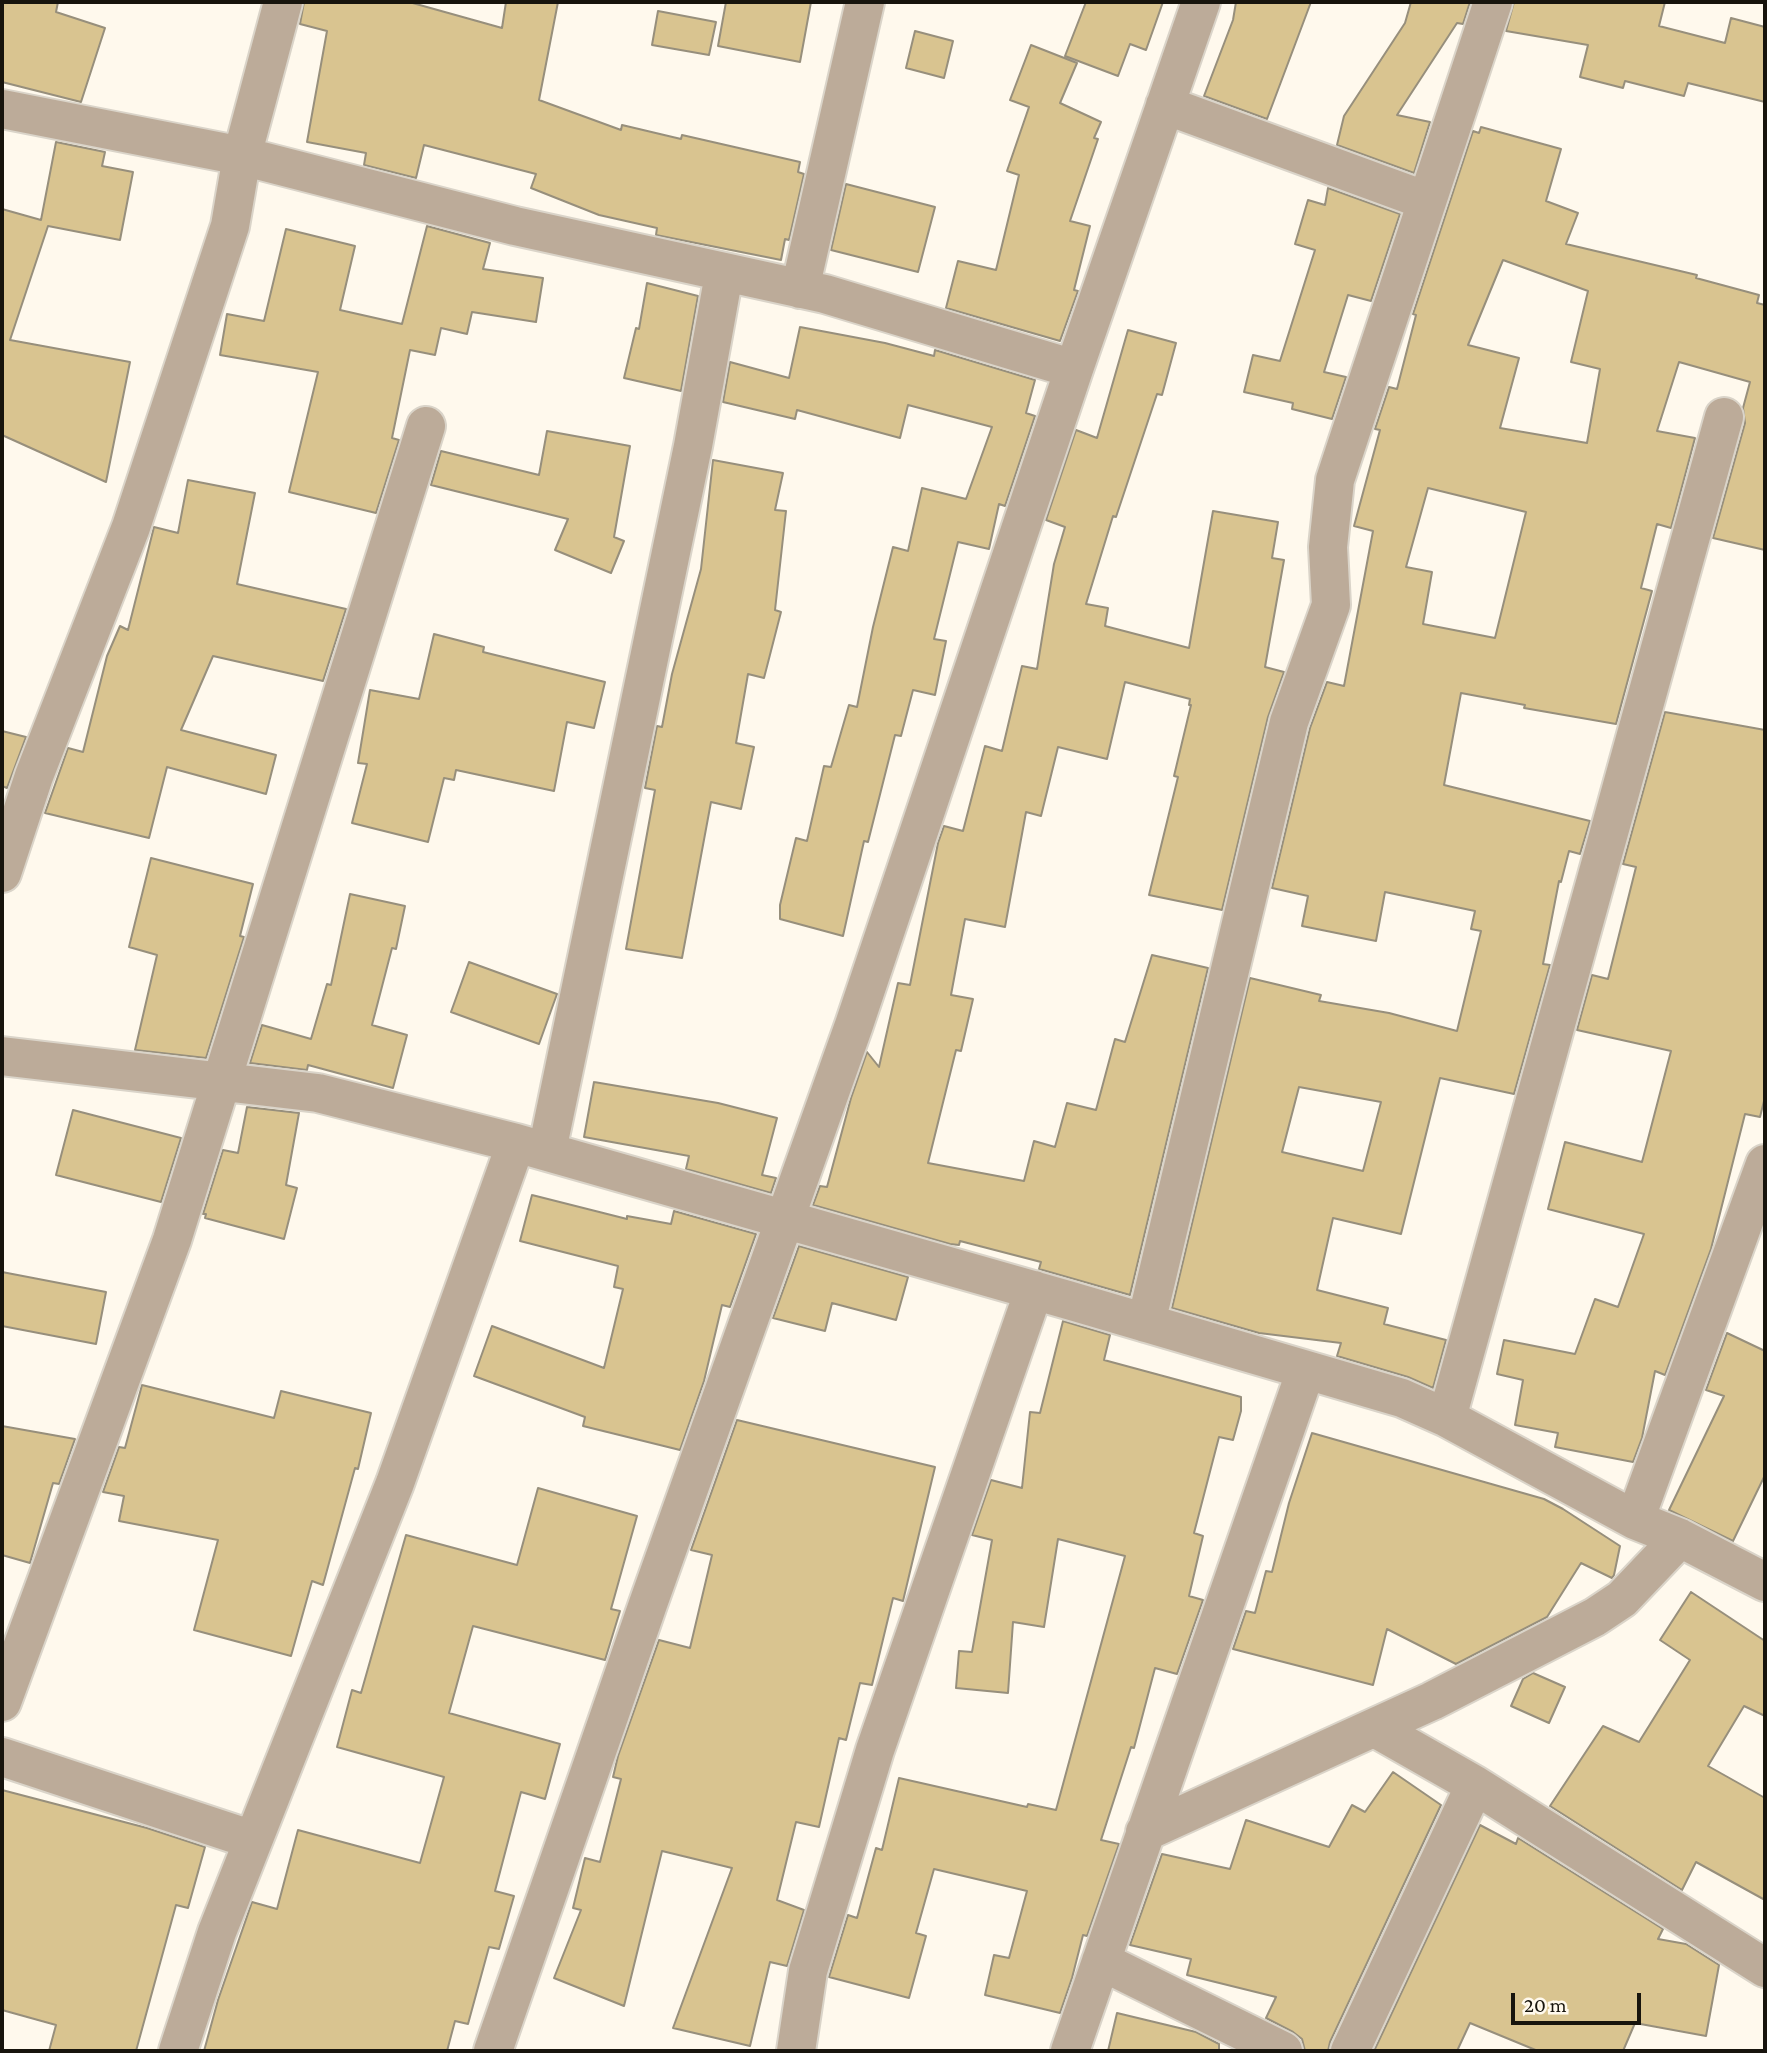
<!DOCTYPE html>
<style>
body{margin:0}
#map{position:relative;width:1767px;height:2053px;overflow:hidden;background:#fff9ed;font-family:"Crimson Pro",serif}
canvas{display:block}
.frame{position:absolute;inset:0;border:4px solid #17140d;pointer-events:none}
.scale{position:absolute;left:1511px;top:1993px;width:130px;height:32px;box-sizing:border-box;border:4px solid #17140d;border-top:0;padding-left:9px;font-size:21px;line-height:24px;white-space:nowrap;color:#17140d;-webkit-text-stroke:5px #fff9ed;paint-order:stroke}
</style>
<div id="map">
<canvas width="1767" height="2053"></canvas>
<div class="frame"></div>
<div class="scale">20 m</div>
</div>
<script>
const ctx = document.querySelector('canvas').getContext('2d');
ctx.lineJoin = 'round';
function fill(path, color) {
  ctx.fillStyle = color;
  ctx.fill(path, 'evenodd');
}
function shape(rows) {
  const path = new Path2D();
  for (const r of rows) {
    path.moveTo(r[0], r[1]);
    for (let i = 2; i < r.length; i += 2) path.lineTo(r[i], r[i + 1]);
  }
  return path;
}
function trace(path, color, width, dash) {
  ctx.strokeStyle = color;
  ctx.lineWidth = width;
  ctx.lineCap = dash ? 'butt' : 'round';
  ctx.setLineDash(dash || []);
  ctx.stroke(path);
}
const building = shape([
 [2,2,58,2,56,12,105,28,81,102,2,82,2,2],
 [304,2,409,2,502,28,506,2,558,2,539,100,621,130,622,125,681,139,682,135,800,162,798,172,804,174,789,240,785,239,781,260,656,235,657,228,599,215,531,188,536,174,424,145,416,178,364,165,366,153,307,142,327,31,300,24,304,2],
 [726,2,811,2,800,62,718,46,726,2],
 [1086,2,1163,2,1146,50,1130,44,1118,76,1065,56,1086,2],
 [1236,2,1311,2,1267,119,1204,96,1233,20,1236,2],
 [1411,2,1470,2,1463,24,1457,23,1397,115,1430,122,1414,173,1337,145,1344,116,1405,23,1411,2],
 [1514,2,1665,2,1659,26,1725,43,1731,18,1765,27,1765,102,1688,83,1684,96,1625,81,1623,88,1580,77,1588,45,1506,31,1514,2],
 [658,11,716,22,709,55,652,45,658,11],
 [915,31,953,41,944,78,906,68,915,31],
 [1031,45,1077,63,1060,103,1101,122,1094,138,1098,139,1070,221,1090,226,1074,290,1078,291,1060,341,946,308,958,261,996,270,1019,175,1007,171,1029,107,1010,100,1031,45],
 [1481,127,1561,149,1546,201,1578,213,1566,244,1697,275,1696,278,1759,295,1757,303,1765,305,1765,550,1713,538,1745,423,1743,408,1750,382,1679,362,1657,431,1695,438,1671,528,1657,524,1641,588,1652,591,1616,724,1524,708,1525,705,1461,693,1444,785,1590,821,1580,854,1569,851,1561,882,1559,881,1543,964,1550,965,1514,1094,1440,1078,1401,1234,1333,1218,1317,1290,1388,1308,1384,1324,1446,1340,1433,1388,1408,1377,1337,1356,1341,1343,1259,1333,1172,1308,1250,978,1321,995,1319,1001,1389,1013,1457,1031,1481,931,1471,929,1475,911,1385,892,1376,941,1302,926,1308,896,1272,888,1310,728,1327,682,1344,686,1373,531,1354,526,1380,430,1375,429,1389,387,1397,389,1416,315,1413,314,1473,131,1479,133,1481,127],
 [1503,260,1588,291,1571,362,1600,369,1587,443,1500,428,1519,358,1468,345,1503,260],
 [1428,488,1526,512,1495,638,1423,624,1432,572,1406,567,1428,488],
 [1299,1087,1381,1102,1363,1171,1282,1152,1299,1087],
 [56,142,105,152,102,166,133,172,120,240,48,226,10,340,130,362,106,482,2,435,2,209,41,220,56,142],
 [846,184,935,207,918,272,831,250,846,184],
 [1328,188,1400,214,1371,301,1348,295,1324,372,1346,377,1332,419,1292,409,1293,403,1244,392,1253,355,1280,361,1315,250,1295,244,1308,200,1325,205,1328,188],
 [427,226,490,243,483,269,543,278,536,322,472,312,467,334,441,328,435,355,410,350,392,438,399,440,376,513,289,492,318,372,220,355,227,314,264,321,286,229,355,246,340,310,402,324,427,226],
 [647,283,698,296,681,391,624,378,636,328,639,329,647,283],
 [800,327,885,343,934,356,935,350,1035,380,1026,413,1035,416,1005,506,999,504,989,549,958,542,934,639,946,641,935,695,913,690,901,736,895,735,868,842,864,841,843,936,780,919,780,905,796,838,807,841,824,766,831,767,849,705,857,707,873,627,893,547,908,551,922,488,966,499,992,427,908,405,900,438,797,410,795,419,723,402,730,362,789,378,800,327],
 [1128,330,1176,343,1162,395,1157,394,1116,517,1113,516,1086,604,1108,608,1105,626,1189,648,1213,511,1278,522,1272,558,1284,560,1265,667,1284,672,1268,717,1222,910,1149,895,1178,777,1174,776,1191,705,1189,705,1190,699,1125,682,1107,759,1058,747,1041,816,1026,812,1005,927,965,919,951,995,973,999,961,1051,956,1050,928,1163,1024,1181,1034,1141,1055,1147,1067,1103,1096,1110,1115,1039,1125,1042,1152,955,1208,968,1130,1295,1039,1269,1041,1262,960,1241,959,1245,950,1244,813,1205,820,1186,827,1187,851,1098,867,1052,879,1067,898,983,910,985,938,843,944,826,963,831,985,746,1002,751,1022,666,1037,669,1054,564,1065,527,1046,520,1076,430,1097,438,1128,330],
 [547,431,630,446,614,537,624,541,611,573,555,550,568,519,431,485,441,451,539,475,547,431],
 [713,460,783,473,775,510,786,511,775,610,781,612,764,678,748,674,736,743,754,747,741,809,711,802,682,958,626,949,655,790,645,788,657,726,662,727,672,674,701,569,713,460],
 [188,480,255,493,237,584,346,609,323,681,213,656,181,730,276,755,266,794,167,767,149,838,45,813,68,748,83,752,107,656,120,626,128,630,154,527,178,533,188,480],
 [434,634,484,647,483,652,605,682,594,728,567,722,554,791,456,770,454,780,444,778,428,842,352,823,367,764,358,763,370,690,419,699,434,634],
 [1665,712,1765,730,1765,1097,1760,1117,1745,1114,1711,1249,1665,1375,1655,1371,1642,1438,1633,1462,1555,1447,1558,1433,1515,1425,1523,1380,1497,1374,1504,1340,1575,1354,1595,1299,1618,1307,1644,1234,1548,1209,1565,1142,1642,1162,1671,1051,1577,1030,1592,975,1608,979,1636,867,1623,864,1665,712],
 [2,731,26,737,7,788,2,786,2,731],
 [151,858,253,884,240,936,244,937,206,1058,135,1050,157,955,129,947,151,858],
 [350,894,405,906,396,949,392,948,372,1025,407,1035,393,1088,308,1065,307,1070,250,1063,262,1025,311,1039,327,984,331,985,350,894],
 [469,962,557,994,539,1044,451,1012,469,962],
 [594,1082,718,1103,777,1118,762,1175,776,1178,771,1193,686,1169,689,1156,584,1137,594,1082],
 [247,1107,299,1113,286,1185,297,1188,284,1239,205,1218,206,1214,203,1214,223,1150,238,1153,247,1107],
 [73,1110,181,1138,161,1202,56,1175,73,1110],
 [532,1195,627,1219,627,1216,671,1224,674,1211,756,1234,730,1307,722,1305,704,1381,680,1450,583,1426,585,1417,474,1376,492,1326,604,1368,623,1289,614,1287,618,1266,520,1241,532,1195],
 [799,1246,908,1277,896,1320,832,1303,825,1331,773,1318,799,1246],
 [2,1272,106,1292,96,1344,2,1326,2,1272],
 [1063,1321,1110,1335,1104,1360,1241,1397,1241,1411,1233,1440,1219,1437,1194,1533,1203,1536,1189,1596,1203,1600,1177,1674,1155,1668,1134,1748,1131,1747,1101,1840,1119,1844,1087,1936,1083,1935,1072,1978,1060,2013,985,1995,994,1955,1009,1958,1027,1891,934,1869,916,1933,926,1936,909,1998,829,1977,848,1915,857,1918,876,1848,882,1850,899,1778,1027,1807,1028,1804,1056,1810,1125,1556,1058,1539,1044,1627,1013,1622,1008,1693,956,1688,959,1651,972,1652,992,1540,972,1535,991,1480,1022,1488,1030,1412,1040,1413,1063,1321],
 [1727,1333,1765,1351,1765,1475,1733,1541,1669,1510,1724,1396,1706,1390,1727,1333],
 [142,1385,274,1418,281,1391,371,1413,358,1469,355,1468,323,1585,312,1581,291,1656,194,1630,218,1540,119,1521,124,1496,103,1492,119,1447,125,1448,142,1385],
 [737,1420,935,1467,903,1601,893,1598,872,1685,860,1683,846,1740,839,1738,819,1827,796,1822,777,1900,804,1910,787,1966,770,1962,750,2046,673,2028,732,1868,662,1851,624,2006,554,1978,581,1910,573,1908,585,1858,600,1862,621,1779,613,1777,618,1756,659,1640,690,1648,712,1555,691,1550,737,1420],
 [2,1426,75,1439,59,1484,53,1483,30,1563,2,1555,2,1426],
 [1312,1433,1544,1499,1563,1509,1620,1546,1614,1575,1612,1578,1581,1563,1547,1617,1456,1664,1387,1629,1373,1685,1233,1649,1246,1611,1255,1613,1266,1571,1272,1572,1289,1503,1312,1433],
 [538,1488,637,1516,611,1609,620,1611,605,1660,473,1626,449,1713,560,1744,545,1799,521,1792,495,1891,514,1896,499,1949,489,1947,468,2024,455,2021,447,2051,204,2051,218,2000,252,1902,277,1909,298,1830,420,1863,444,1777,337,1747,352,1690,361,1693,406,1535,517,1565,538,1488],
 [1691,1592,1765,1641,1765,1716,1744,1706,1708,1766,1765,1798,1765,1900,1696,1862,1682,1890,1550,1806,1603,1726,1639,1742,1690,1660,1660,1640,1691,1592],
 [1533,1673,1565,1687,1549,1723,1511,1706,1523,1679,1533,1673],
 [1393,1772,1441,1805,1330,2042,1328,2051,1305,2051,1302,2039,1293,2032,1266,2018,1276,1997,1187,1975,1191,1959,1130,1945,1162,1854,1230,1869,1246,1820,1329,1847,1352,1805,1365,1812,1393,1772],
 [2,1790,147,1828,205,1847,188,1908,176,1905,136,2051,49,2051,56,2025,2,2010,2,1790],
 [1480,1825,1516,1844,1518,1838,1663,1929,1658,1939,1686,1944,1719,1965,1706,2036,1635,2023,1623,2051,1538,2051,1470,2023,1457,2051,1374,2051,1480,1825],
 [1117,2013,1196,2032,1219,2044,1219,2051,1108,2051,1117,2013]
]);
fill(building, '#d9c490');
trace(building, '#978f7c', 2);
const minor = shape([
 [1165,105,1427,201],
 [2,109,242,156,515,226,825,294,1074,369],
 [800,289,865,2],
 [2,873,34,776,131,527,230,226,242,156,283,2],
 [2,1056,318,1093,516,1143,1068,1300,1402,1398,1447,1418,1635,1520,1680,1538,1765,1582],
 [547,1151,693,446,724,274],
 [1146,1323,1289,722,1331,605,1328,547,1335,480,1493,2],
 [1447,1418,1724,417],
 [1635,1520,1765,1164],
 [2,1702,172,1240,426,426],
 [1375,1728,1475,1785,1765,1968],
 [2,1757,253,1840],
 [1145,1832,1432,1701,1595,1617,1622,1599,1680,1538],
 [1101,1961,1283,2051],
 [178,2051,217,1932,395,1483,516,1143],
 [493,2051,648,1604,854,1025,1074,369,1201,2],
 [796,2051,808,1971,875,1750,1034,1290],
 [1070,2051,1306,1370],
 [1350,2051,1475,1785]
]);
trace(minor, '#dad4c9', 42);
trace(minor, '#bcab99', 38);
</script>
